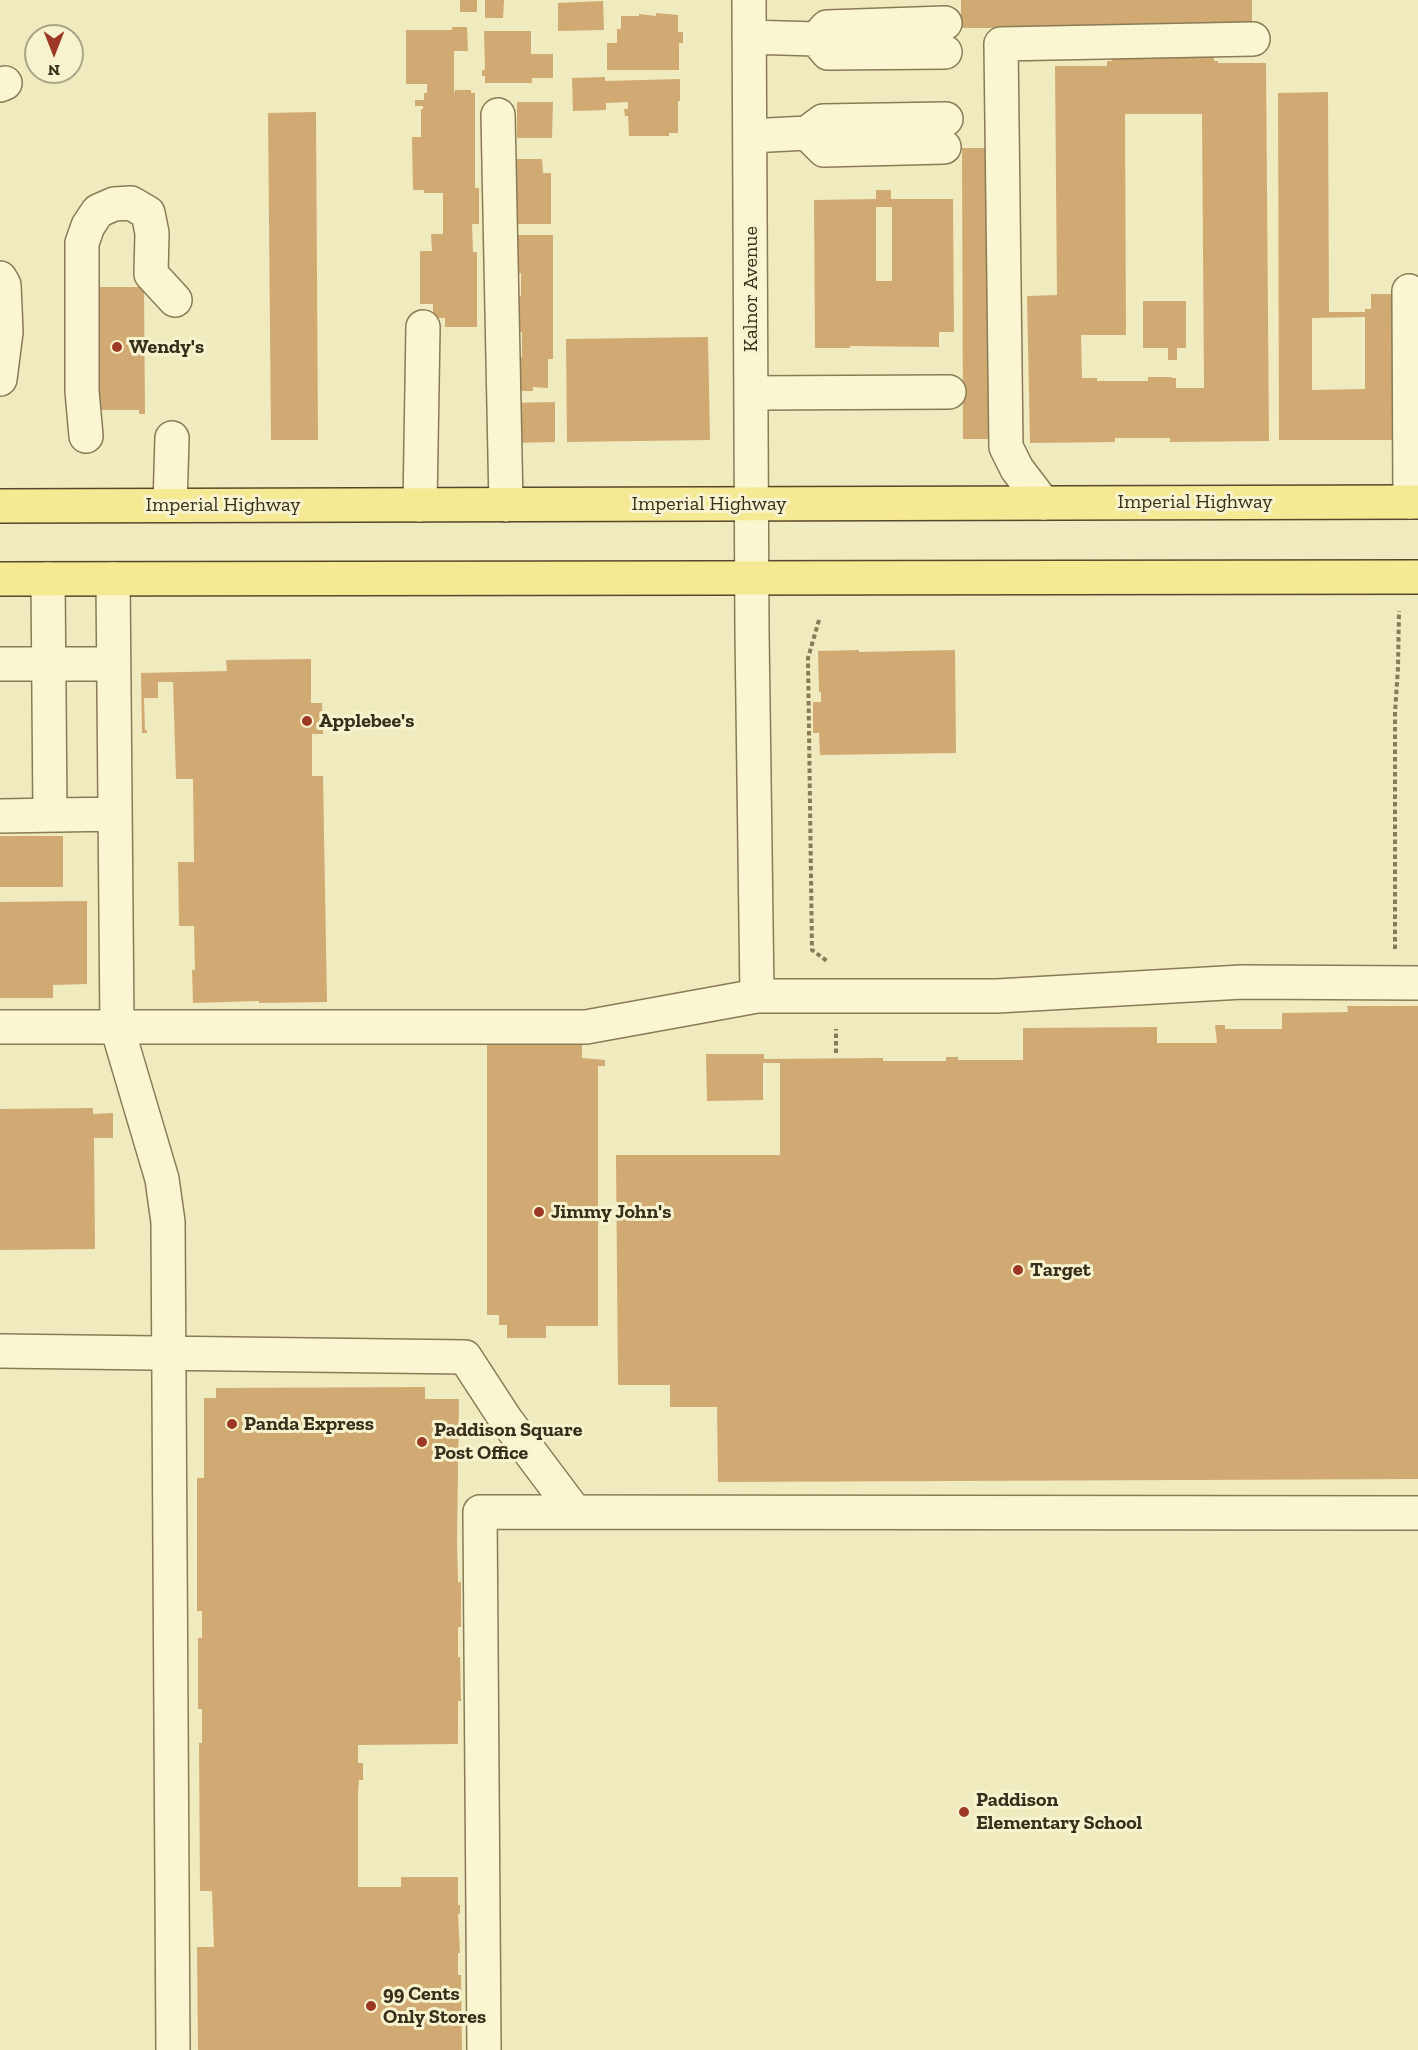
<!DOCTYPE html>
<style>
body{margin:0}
#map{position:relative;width:1418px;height:2050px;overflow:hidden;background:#f0eabf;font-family:"Zilla Slab",serif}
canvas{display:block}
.north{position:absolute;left:24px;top:24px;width:60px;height:60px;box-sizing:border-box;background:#f7f3ce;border:2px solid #aba487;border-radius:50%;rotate:180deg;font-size:16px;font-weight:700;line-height:24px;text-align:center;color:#382e1c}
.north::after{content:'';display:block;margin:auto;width:21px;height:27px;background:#9c3823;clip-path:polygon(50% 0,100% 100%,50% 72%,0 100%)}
</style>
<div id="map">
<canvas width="1418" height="2050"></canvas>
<div class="north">N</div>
</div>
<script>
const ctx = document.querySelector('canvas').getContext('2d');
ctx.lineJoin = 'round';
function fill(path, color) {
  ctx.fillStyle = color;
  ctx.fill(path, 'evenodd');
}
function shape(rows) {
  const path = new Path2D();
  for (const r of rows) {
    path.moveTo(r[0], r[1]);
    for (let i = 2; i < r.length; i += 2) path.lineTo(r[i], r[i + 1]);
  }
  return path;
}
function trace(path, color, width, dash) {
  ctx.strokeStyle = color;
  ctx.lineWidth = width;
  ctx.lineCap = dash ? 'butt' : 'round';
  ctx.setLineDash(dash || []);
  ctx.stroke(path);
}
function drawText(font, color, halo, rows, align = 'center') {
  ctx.font = font + ' "Zilla Slab",serif';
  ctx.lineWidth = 6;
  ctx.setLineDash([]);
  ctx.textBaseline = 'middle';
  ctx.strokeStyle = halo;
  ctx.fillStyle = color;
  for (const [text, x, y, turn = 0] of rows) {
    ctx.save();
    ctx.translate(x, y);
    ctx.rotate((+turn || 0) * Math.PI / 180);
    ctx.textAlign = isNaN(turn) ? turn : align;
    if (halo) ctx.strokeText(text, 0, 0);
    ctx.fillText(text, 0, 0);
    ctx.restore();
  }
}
fill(shape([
 [460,0,477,0,477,12,460,12],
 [485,0,504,0,503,18,485,18],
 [961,0,1252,0,1252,28,961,28],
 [603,1,604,30,558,31,558,3],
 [656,13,678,15,678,32,683,32,683,43,679,43,679,70,607,70,607,43,617,43,617,29,621,29,621,16,639,16,639,14,656,16],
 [452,27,467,27,468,51,454,51,454,94,455,90,471,90,471,93,475,93,475,188,479,188,479,224,472,224,473,252,477,252,477,327,445,327,445,318,433,318,433,304,420,304,420,251,432,251,431,234,443,234,443,193,424,193,424,190,413,190,412,137,421,137,421,109,423,109,423,106,415,106,415,100,424,100,424,93,427,93,427,84,406,84,406,30,452,30],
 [484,31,531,31,531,54,553,54,553,78,532,78,532,83,485,83,485,76,482,76,482,70,485,70],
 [1214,53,1214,61,1218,61,1218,63,1266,63,1269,441,1170,442,1170,438,1115,438,1115,442,1030,443,1027,296,1057,295,1055,66,1107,66,1107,61,1112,61,1112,54],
 [1125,114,1202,114,1204,388,1176,388,1176,378,1172,378,1172,377,1148,377,1148,381,1097,381,1097,378,1082,378,1081,335,1126,335],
 [605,77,605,81,680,79,680,101,678,101,678,133,669,133,669,136,629,136,628,116,625,116,624,109,628,109,628,102,606,103,606,110,573,111,572,78],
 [1328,92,1329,312,1365,312,1365,309,1371,309,1371,294,1396,294,1399,440,1279,440,1278,93],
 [1365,317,1365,389,1312,390,1312,318],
 [517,102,553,102,552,138,517,138],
 [316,112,318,440,271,440,268,113],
 [962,148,993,148,994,439,963,439],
 [506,159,542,159,543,173,551,173,551,224,507,224],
 [876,190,891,190,891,199,953,199,954,332,939,332,939,347,850,346,850,348,815,348,814,200,876,199],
 [876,207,892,207,892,281,876,281],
 [509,235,553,235,553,359,548,359,548,388,533,387,533,391,519,391,503,357,522,357,522,332,508,332,509,296,521,296,521,273,509,273],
 [90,287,144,287,145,414,139,414,139,410,95,410],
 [1143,301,1186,301,1186,348,1177,348,1177,360,1168,360,1168,348,1143,348],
 [708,337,710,440,567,442,566,339],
 [555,402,555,442,511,443,510,403],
 [859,650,859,652,955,650,956,753,820,755,819,733,813,733,813,702,821,702,821,692,819,692,818,651],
 [311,659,311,703,322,703,323,734,312,734,312,776,323,776,327,1002,259,1003,259,1001,193,1003,192,970,195,970,194,926,179,926,178,862,194,862,193,779,176,779,173,682,158,682,158,698,144,698,145,730,147,730,147,733,142,733,141,673,227,671,226,660],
 [0,836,63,836,63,887,0,887],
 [87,901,87,984,53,985,53,998,0,998,0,902],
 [1347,1006,1418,1006,1418,1479,718,1482,717,1407,670,1407,670,1385,618,1385,616,1155,780,1155,780,1063,763,1063,763,1100,707,1101,706,1054,764,1054,764,1059,883,1058,883,1061,946,1061,946,1057,958,1057,958,1060,1023,1060,1023,1028,1157,1027,1157,1043,1217,1043,1215,1025,1225,1025,1225,1029,1282,1029,1282,1013,1348,1012],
 [487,1044,582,1044,582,1058,605,1060,605,1066,598,1066,598,1326,546,1326,546,1338,507,1338,507,1325,499,1325,499,1315,487,1315],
 [93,1108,93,1114,113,1113,113,1138,94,1138,95,1249,0,1250,0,1109],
 [425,1387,425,1399,459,1399,457,1542,458,1582,461,1582,461,1627,458,1627,458,1657,460,1657,461,1701,458,1701,458,1744,358,1745,358,1763,363,1763,363,1780,359,1780,358,1791,358,1887,401,1887,401,1877,458,1877,458,1905,460,1905,460,1914,458,1914,460,1953,458,1953,458,1975,461,1975,462,2050,198,2050,197,1947,214,1947,212,1891,200,1891,199,1743,202,1743,202,1709,198,1709,198,1638,202,1638,202,1611,197,1611,197,1478,204,1478,204,1398,216,1398,216,1388]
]), '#d0aa72');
const minor = shape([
 [749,0,752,632,757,996],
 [749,37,816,39,828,53,945,52],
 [816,39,827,27,945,23],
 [0,85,5,83],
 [498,115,506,505],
 [807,133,823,121,946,119],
 [750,136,807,133,824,150,944,147],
 [0,278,4,285,6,332,0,379],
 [1409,291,1410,502],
 [751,393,949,392],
 [86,436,82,391,82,243,88,226,98,211,114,204,131,203,148,213,152,233,151,274,175,300],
 [1043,503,1017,469,1006,447,1001,44,1253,39],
 [170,505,172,438],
 [420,505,423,327],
 [48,579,50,815],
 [113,579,117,1027,162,1179,168,1222,173,2050],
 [0,664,113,664],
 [0,816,115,814],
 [0,1027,586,1027,757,996,997,996,1242,982,1418,983],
 [0,1351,465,1357,506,1420,575,1512],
 [484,2050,480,1512,1418,1513]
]);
const major = shape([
 [0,506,1418,502],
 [0,579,1418,577]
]);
trace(minor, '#897b56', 36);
trace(major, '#57472b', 36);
trace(shape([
 [819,620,808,658,812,950,827,961],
 [1395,949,1395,712,1398,668,1399,611],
 [836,1053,836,1029]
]), '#897b56', 4, [4.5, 3]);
trace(minor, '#fbf6d2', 33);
trace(major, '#f6e994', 33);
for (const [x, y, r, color] of [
 [117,347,6,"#9c3823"],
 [307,721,6,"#9c3823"],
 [539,1212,6,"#9c3823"],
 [1018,1270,6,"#9c3823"],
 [232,1424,6,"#9c3823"],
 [422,1442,6,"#9c3823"],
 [964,1812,6,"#9c3823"],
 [371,2006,6,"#9c3823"]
]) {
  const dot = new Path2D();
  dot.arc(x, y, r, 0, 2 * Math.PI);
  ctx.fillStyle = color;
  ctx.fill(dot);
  trace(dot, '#f7f3ce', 2);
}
drawText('20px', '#382e1c', '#f7f3ce', [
 ["Kalnor Avenue",751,289,-90],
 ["Imperial Highway",1195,502],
 ["Imperial Highway",709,504],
 ["Imperial Highway",223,505]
]);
drawText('bold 20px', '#382e1c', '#f7f3ce', [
 ["Wendy's",129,347],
 ["Applebee's",319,721],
 ["Jimmy John's",551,1212],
 ["Target",1030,1270],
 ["Panda Express",244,1424],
 ["Paddison Square",434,1430],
 ["Post Office",434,1453],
 ["Paddison",976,1800],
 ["Elementary School",976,1823],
 ["99 Cents",383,1994],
 ["Only Stores",383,2017]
], 'left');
</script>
